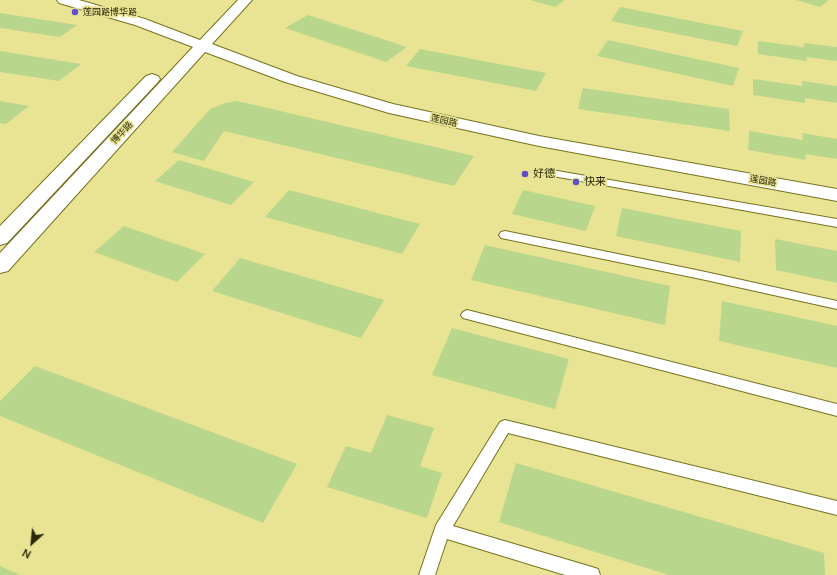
<!DOCTYPE html>
<meta charset="utf-8">
<style>
body{margin:0}
#map{position:relative;width:837px;height:575px;overflow:hidden;background:#e8e494;font-family:Manrope,sans-serif}
canvas{display:block}
.north{position:absolute;left:12px;top:523px;width:40px;height:40px;-webkit-text-stroke:3px #e8e494;paint-order:stroke;rotate:207deg;font-size:11px;font-weight:700;line-height:16px;text-align:center;color:#2c2a08}
.north::after{content:'';display:block;margin:auto;width:14px;height:18px;background:#2c2a08;clip-path:polygon(50% 0,100% 100%,50% 72%,0 100%)}
</style>
<div id="map">
<canvas width="837" height="575"></canvas>
<div class="north">N</div>
</div>
<script>
const ctx = document.querySelector('canvas').getContext('2d');
ctx.lineJoin = 'round';
function fill(path, color) {
  ctx.fillStyle = color;
  ctx.fill(path, 'evenodd');
}
function shape(rows) {
  const path = new Path2D();
  for (const r of rows) {
    path.moveTo(r[0], r[1]);
    for (let i = 2; i < r.length; i += 2) path.lineTo(r[i], r[i + 1]);
  }
  return path;
}
function trace(path, color, width, dash) {
  ctx.strokeStyle = color;
  ctx.lineWidth = width;
  ctx.lineCap = dash ? 'butt' : 'round';
  ctx.setLineDash(dash || []);
  ctx.stroke(path);
}
function drawText(font, color, halo, rows, align = 'center') {
  ctx.font = font + ' Manrope,"Noto Sans SC",sans-serif';
  ctx.lineWidth = 3.5;
  ctx.setLineDash([]);
  ctx.textBaseline = 'middle';
  ctx.strokeStyle = halo;
  ctx.fillStyle = color;
  for (const [text, x, y, turn = 0] of rows) {
    ctx.save();
    ctx.translate(x, y);
    ctx.rotate((+turn || 0) * Math.PI / 180);
    ctx.textAlign = isNaN(turn) ? turn : align;
    if (halo) ctx.strokeText(text, 0, 0);
    ctx.fillText(text, 0, 0);
    ctx.restore();
  }
}
fill(shape([
 [530,0,565,0,555,7],
 [796,0,829,0,820,7],
 [620,7,743,31,737,46,611,21],
 [0,13,77,25,60,37,0,28],
 [308,15,407,47,386,62,285,28],
 [608,40,739,68,733,86,597,56],
 [758,41,804,47,804,43,837,47,837,61,806,57,807,61,758,54],
 [420,49,546,73,536,91,406,66],
 [0,51,81,64,59,81,0,72],
 [753,79,802,86,802,81,837,86,837,103,805,98,805,103,753,95],
 [583,88,729,109,730,131,578,109],
 [0,101,29,106,6,124,0,123],
 [237,101,474,156,454,186,224,131,204,161,172,152,210,109,225,103],
 [749,131,803,140,802,133,837,139,837,159,805,154,806,160,748,150],
 [179,160,254,182,231,205,155,181],
 [289,190,420,224,402,254,265,217],
 [523,190,595,206,586,231,512,214],
 [622,208,741,231,740,262,616,236],
 [124,226,205,254,177,282,94,252],
 [775,239,837,251,837,283,776,270],
 [485,245,670,286,665,325,471,280],
 [240,258,384,300,361,338,212,291],
 [722,301,837,326,837,368,719,341],
 [452,328,569,359,555,409,432,375],
 [35,366,297,464,263,523,0,416,0,401],
 [387,415,434,428,420,466,442,473,427,518,327,487,346,446,371,453],
 [516,463,824,553,825,575,669,575,499,522],
 [0,566,20,575,0,575]
]), '#b9d68d');
const lane = shape([
 [540,168,837,219,837,227,536,173,535,171,536,169,540,168],
 [505,231,701,271,837,301,837,309,701,279,501,238,499,235,501,232,505,231],
 [467,310,837,404,837,416,463,318,461,315,463,312,467,310],
 [505,420,837,501,837,515,508,433,453,526,592,567,598,569,600,575,565,575,447,539,435,575,419,575,436,525,500,422,505,420]
]);
const secondary = shape([
 [57,0,79,0,145,19,200,40,238,0,252,0,212,44,297,76,393,104,539,136,837,189,837,201,539,146,389,113,285,82,205,52,8,271,0,273,0,253,193,47,135,25,59,3,57,0],
 [152,74,158,76,160,79,158,82,7,243,0,245,0,226,146,76,152,74]
]);
trace(lane, '#777220', 2);
trace(secondary, '#777220', 2);
fill(lane, '#fff');
fill(secondary, '#fff');
for (const [x, y, r, color] of [
 [75,12,4,"#614dc6"],
 [525,174,4,"#614dc6"],
 [576,182,4,"#614dc6"]
]) {
  const dot = new Path2D();
  dot.arc(x, y, r, 0, 2 * Math.PI);
  ctx.fillStyle = color;
  ctx.fill(dot);
  trace(dot, '#e8e494', 1.5);
}
drawText('9px', '#2c2a08', '#e8e494', [
 ["莲园路博华路",83,12]
], 'left');
drawText('9px', '#2c2a08', '#e8e494', [
 ["莲园路",444,121,13],
 ["博华路",122,133,-47],
 ["莲园路",763,181,10]
]);
drawText('11px', '#2c2a08', '#e8e494', [
 ["好德",533,174],
 ["快来",584,182]
], 'left');
</script>
